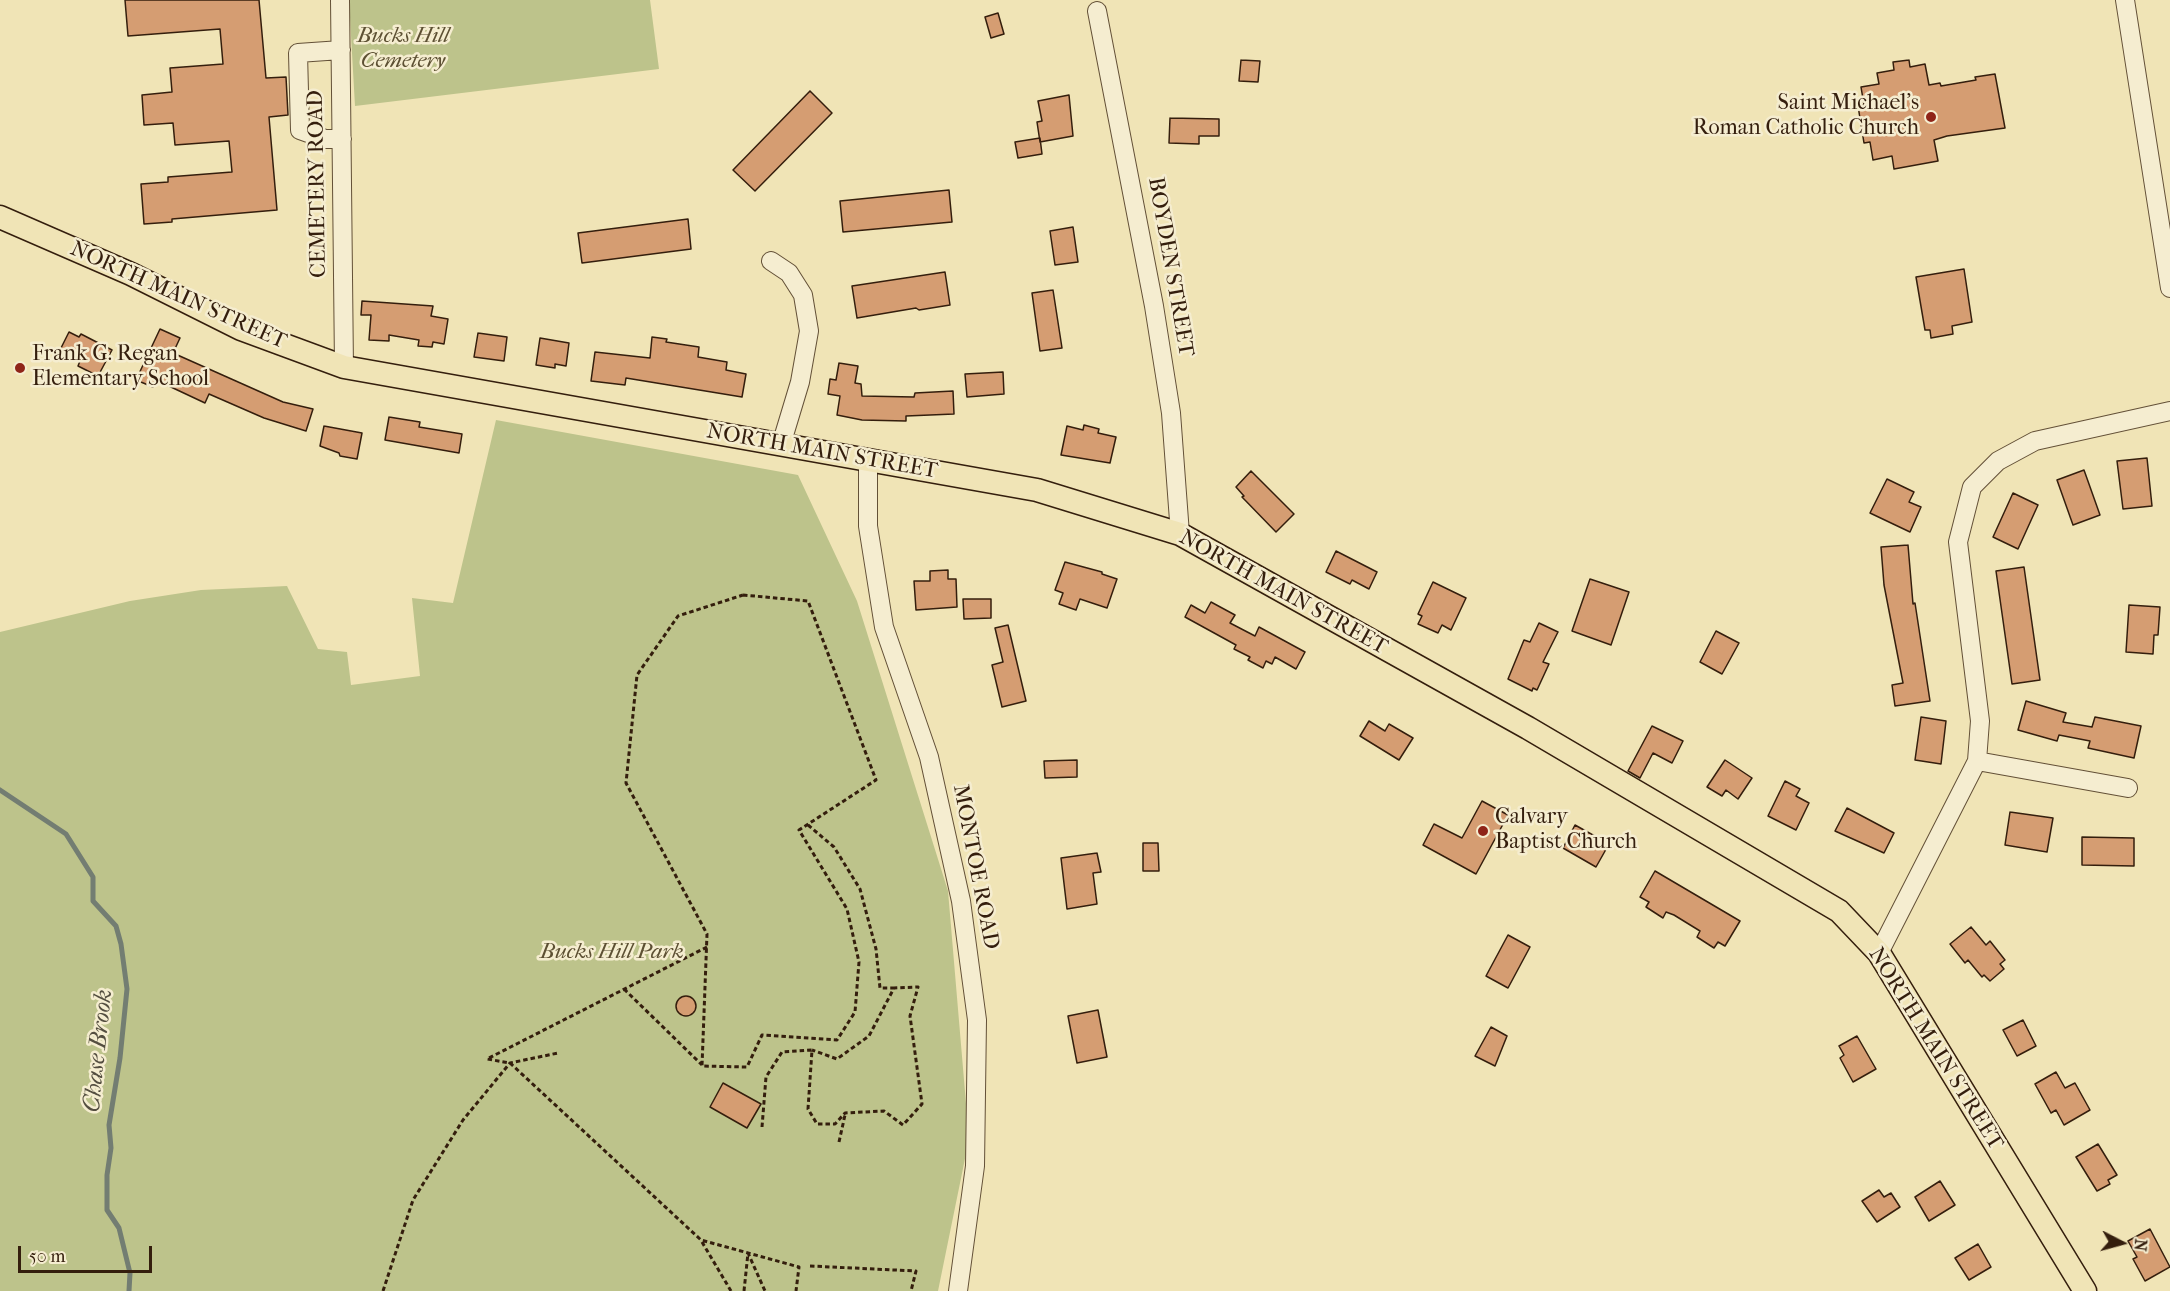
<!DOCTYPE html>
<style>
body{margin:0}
#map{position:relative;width:2170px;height:1291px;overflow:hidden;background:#f0e4b6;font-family:"IM FELL French Canon",serif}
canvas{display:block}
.north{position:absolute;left:2092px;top:1213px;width:60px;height:60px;-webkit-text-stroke:4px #f5edd0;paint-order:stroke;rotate:96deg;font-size:16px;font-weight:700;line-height:24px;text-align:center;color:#341e0d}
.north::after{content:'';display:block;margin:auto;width:21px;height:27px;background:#341e0d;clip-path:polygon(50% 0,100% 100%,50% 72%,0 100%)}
.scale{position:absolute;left:18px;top:1246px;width:134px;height:27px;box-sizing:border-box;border:3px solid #341e0d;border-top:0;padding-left:8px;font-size:18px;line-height:21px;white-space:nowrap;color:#341e0d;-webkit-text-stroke:4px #f5edd0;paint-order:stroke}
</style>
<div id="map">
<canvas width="2170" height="1291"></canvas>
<div class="north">N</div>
<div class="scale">50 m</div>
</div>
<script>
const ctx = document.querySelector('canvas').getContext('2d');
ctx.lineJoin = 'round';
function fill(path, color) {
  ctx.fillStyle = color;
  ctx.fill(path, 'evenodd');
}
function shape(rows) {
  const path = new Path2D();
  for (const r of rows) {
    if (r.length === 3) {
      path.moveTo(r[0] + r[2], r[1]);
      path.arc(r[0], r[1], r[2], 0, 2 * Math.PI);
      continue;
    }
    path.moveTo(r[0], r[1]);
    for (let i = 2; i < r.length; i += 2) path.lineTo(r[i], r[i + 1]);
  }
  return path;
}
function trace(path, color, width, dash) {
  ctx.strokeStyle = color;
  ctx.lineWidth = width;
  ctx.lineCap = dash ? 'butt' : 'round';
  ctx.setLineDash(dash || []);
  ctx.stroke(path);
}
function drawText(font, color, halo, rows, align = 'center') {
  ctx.font = font + ' "IM FELL French Canon",serif';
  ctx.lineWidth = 5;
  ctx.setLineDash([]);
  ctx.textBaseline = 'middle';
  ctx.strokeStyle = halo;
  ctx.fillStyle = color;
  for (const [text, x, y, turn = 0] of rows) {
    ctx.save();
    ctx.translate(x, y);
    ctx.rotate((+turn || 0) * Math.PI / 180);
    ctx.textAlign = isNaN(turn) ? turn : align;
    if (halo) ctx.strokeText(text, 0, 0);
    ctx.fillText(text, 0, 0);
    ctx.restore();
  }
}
fill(shape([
 [349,0,650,0,659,69,355,106],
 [496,420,798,475,857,601,948,891,969,1139,938,1291,0,1291,0,632,130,601,201,590,287,586,318,649,347,652,351,685,420,676,412,598,453,603]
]), '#bdc38b');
trace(shape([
 [0,790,66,834,93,877,93,901,116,926,121,944,127,989,120,1058,109,1125,111,1148,107,1175,107,1210,119,1228,130,1273,129,1291]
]), '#737d72', 5);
const building = shape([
 [125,0,259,0,266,78,286,77,288,115,269,117,277,210,172,219,172,222,144,224,141,184,168,182,168,177,232,172,229,141,175,145,173,123,144,125,142,95,172,92,170,68,223,64,220,29,128,36,125,0],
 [998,13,1004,34,991,38,985,17,998,13],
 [1241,60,1260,61,1258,82,1239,81,1241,60],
 [1909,60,1910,67,1925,64,1929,85,1940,83,1941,86,1976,80,1975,77,1995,74,2005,128,1947,136,1934,140,1938,161,1894,169,1892,156,1873,160,1870,142,1864,143,1858,106,1864,105,1861,87,1879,84,1877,73,1894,70,1893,62,1909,60],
 [810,91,832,113,755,191,733,170,810,91],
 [1069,95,1073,136,1040,142,1037,122,1042,121,1038,101,1069,95],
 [1170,118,1219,119,1219,136,1199,136,1199,144,1169,143,1170,118],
 [1040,138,1042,154,1018,158,1015,142,1040,138],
 [949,190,952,222,843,232,840,201,949,190],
 [688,219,691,249,582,263,578,233,688,219],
 [1073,227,1078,262,1055,265,1050,231,1073,227],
 [1964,269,1972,322,1952,326,1953,334,1931,338,1930,330,1925,330,1916,277,1964,269],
 [945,272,950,305,919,310,916,308,857,318,852,286,945,272],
 [1053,290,1062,348,1040,351,1032,293,1053,290],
 [362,301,433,306,431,316,448,319,444,344,433,342,432,347,418,346,419,340,389,335,389,341,369,340,371,315,361,315,362,301],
 [160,329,180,338,173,353,283,402,313,409,306,431,264,418,209,394,205,403,156,380,153,387,136,380,160,329],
 [69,332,79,337,81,334,112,350,98,376,78,366,80,361,60,350,69,332],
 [478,333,507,337,504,361,474,357,478,333],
 [652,337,667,339,666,342,699,347,698,357,727,362,726,370,746,374,742,397,626,378,625,385,591,381,595,352,650,358,652,337],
 [540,338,569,343,566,366,555,364,555,368,536,365,540,338],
 [839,363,858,366,855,383,861,384,862,396,914,397,915,393,953,391,954,414,906,416,906,421,862,420,837,415,840,396,828,394,830,379,836,380,839,363],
 [1003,372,1004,394,967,397,965,374,1003,372],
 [389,417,420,422,419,427,462,434,459,453,385,440,389,417],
 [1084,425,1099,429,1098,433,1116,437,1110,463,1061,455,1067,426,1083,430,1084,425],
 [324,426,362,433,357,459,340,456,339,453,320,446,324,426],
 [2147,458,2152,506,2123,509,2117,461,2147,458],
 [2084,470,2100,515,2073,525,2057,480,2084,470],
 [1251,471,1294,514,1276,532,1242,497,1244,496,1236,487,1251,471],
 [1887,479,1914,492,1909,502,1921,507,1910,532,1870,513,1887,479],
 [2013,493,2038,505,2018,549,1993,537,2013,493],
 [1908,545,1913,604,1915,603,1930,701,1895,706,1892,685,1903,683,1884,585,1881,547,1908,545],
 [1336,551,1377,572,1369,589,1352,580,1350,584,1326,572,1336,551],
 [1065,562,1102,572,1102,574,1117,579,1107,608,1080,599,1076,610,1059,604,1063,593,1055,590,1065,562],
 [2024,567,2040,680,2012,684,1996,571,2024,567],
 [948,570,948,579,956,579,957,607,916,610,914,581,930,581,930,571,948,570],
 [1590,579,1629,592,1611,645,1572,631,1590,579],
 [1433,582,1466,598,1451,630,1442,625,1438,633,1418,624,1422,616,1418,614,1433,582],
 [963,599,991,599,991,618,964,619,963,599],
 [1211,602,1235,615,1230,623,1255,636,1259,627,1305,652,1296,669,1275,657,1272,664,1266,661,1263,668,1248,660,1250,657,1234,649,1236,645,1185,617,1191,605,1205,613,1211,602],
 [2129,605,2160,607,2158,635,2154,635,2153,654,2126,652,2129,605],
 [1539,623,1558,632,1543,662,1549,664,1537,690,1533,688,1532,691,1508,679,1524,640,1530,642,1539,623],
 [1008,625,1026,701,1002,707,992,665,1003,662,995,628,1008,625],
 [1716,631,1739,643,1722,674,1700,662,1716,631],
 [2026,701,2066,713,2063,722,2092,727,2095,717,2141,726,2134,758,2088,748,2090,741,2059,735,2057,741,2018,730,2026,701],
 [1921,717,1946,721,1941,764,1915,760,1921,717],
 [1369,721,1385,731,1389,724,1413,738,1399,760,1360,736,1369,721],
 [1652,726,1683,741,1672,763,1653,753,1640,778,1628,771,1652,726],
 [1077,760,1077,777,1045,778,1044,761,1077,760],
 [1725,760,1752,778,1738,799,1726,790,1722,796,1707,787,1725,760],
 [1785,781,1800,789,1796,796,1809,803,1796,830,1768,816,1785,781],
 [1482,801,1508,815,1476,874,1423,845,1434,824,1462,838,1482,801],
 [1847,808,1894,833,1884,853,1835,831,1847,808],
 [2010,812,2053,818,2047,852,2005,845,2010,812],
 [1575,825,1609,844,1596,867,1563,848,1575,825],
 [2082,837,2134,838,2134,866,2082,865,2082,837],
 [1143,843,1158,843,1159,871,1143,871,1143,843],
 [1097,853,1101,872,1093,873,1097,904,1067,909,1061,858,1097,853],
 [1655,871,1740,921,1725,946,1718,942,1714,948,1697,937,1700,931,1674,915,1666,912,1663,918,1646,907,1649,902,1640,897,1655,871],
 [1971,927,1986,945,1990,941,2005,960,2000,964,2004,969,1990,981,1984,975,1982,977,1968,960,1965,963,1950,944,1971,927],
 [1508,935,1530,947,1508,988,1486,976,1508,935],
 [686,1006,10],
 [1098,1010,1107,1057,1077,1063,1068,1016,1098,1010],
 [2023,1020,2036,1046,2017,1056,2003,1030,2023,1020],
 [1491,1027,1507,1036,1495,1066,1475,1056,1491,1027],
 [1857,1036,1876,1069,1853,1082,1840,1058,1844,1055,1839,1046,1857,1036],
 [2056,1072,2065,1088,2075,1083,2090,1110,2064,1125,2056,1110,2051,1113,2035,1084,2056,1072],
 [723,1083,761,1104,747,1128,710,1107,723,1083],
 [2098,1144,2117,1175,2108,1180,2110,1184,2097,1191,2076,1157,2098,1144],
 [1940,1181,1955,1205,1929,1221,1915,1197,1940,1181],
 [1879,1190,1884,1197,1891,1193,1900,1207,1877,1222,1862,1201,1879,1190],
 [2150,1229,2170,1267,2145,1281,2133,1259,2137,1257,2128,1241,2150,1229],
 [1978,1244,1991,1267,1969,1280,1955,1258,1978,1244]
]);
fill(building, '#d59d72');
trace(building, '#341e0d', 1.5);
const minor = shape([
 [340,0,344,367],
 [2125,0,2170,288],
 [1097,11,1154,306,1171,413,1180,534],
 [341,50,298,53,300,130,325,139,342,139],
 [771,261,789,273,803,295,809,331,800,382,781,445],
 [868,460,868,526,884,627,929,757,961,901,977,1020,975,1166,958,1291],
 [1977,761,2128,788],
 [1879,953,1977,761,1980,721,1958,542,1972,487,1998,461,2035,441,2170,411]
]);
const major = shape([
 [0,217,131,274,241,329,344,367,1037,490,1180,534,1528,728,1839,911,1879,953,2085,1291]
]);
trace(minor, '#635037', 20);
trace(major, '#341e0d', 25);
trace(shape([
 [743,595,808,601,876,780,799,830,847,909,859,962,855,1012,837,1040,762,1035,747,1067,702,1066,707,934,626,783,637,675,678,616,743,595],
 [808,825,834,847,860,889,876,949,880,988,894,988],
 [707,947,487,1059,510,1063,701,1240,799,1267,796,1291],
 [624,989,702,1065],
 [762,1127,766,1077,782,1052,812,1050,808,1109,817,1124,835,1124,845,1113,884,1111,903,1125,922,1104,910,1016,918,987,894,988,869,1036,837,1059,812,1050],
 [839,1142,845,1115],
 [702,1242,731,1291],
 [810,1266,916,1271,911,1291],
 [383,1291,413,1200,463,1120,510,1063,558,1053],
 [744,1291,748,1253,765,1291]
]), '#341e0d', 3, [4.5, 3]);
trace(minor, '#f5edd0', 18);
trace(major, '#f0e4b6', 22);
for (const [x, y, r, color] of [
 [1931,117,6,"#8f2418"],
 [20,368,6,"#8f2418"],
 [1483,831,6,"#8f2418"]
]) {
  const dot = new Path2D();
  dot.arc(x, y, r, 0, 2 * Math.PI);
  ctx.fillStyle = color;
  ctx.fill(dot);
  trace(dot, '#f5edd0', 2);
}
drawText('italic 22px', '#5d5033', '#f5edd0', [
 ["Bucks Hill",403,37],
 ["Cemetery",403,62],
 ["Bucks Hill Park",612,953]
]);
drawText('22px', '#341e0d', '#f5edd0', [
 ["Saint Michael's",1919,104,"right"],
 ["Roman Catholic Church",1919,129,"right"],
 ["Frank G. Regan",32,355],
 ["Elementary School",32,380],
 ["Calvary",1495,818],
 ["Baptist Church",1495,843]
], 'left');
drawText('22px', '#341e0d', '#f5edd0', [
 ["CEMETERY ROAD",318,184,-91],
 ["BOYDEN STREET",1170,267,80],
 ["NORTH MAIN STREET",178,296,24],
 ["NORTH MAIN STREET",822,452,10],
 ["NORTH MAIN STREET",1283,593,29],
 ["MONTOE ROAD",975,867,79],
 ["NORTH MAIN STREET",1935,1049,58]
]);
drawText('italic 24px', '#544e40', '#f5edd0', [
 ["Chase Brook",99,1051,-84]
]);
</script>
